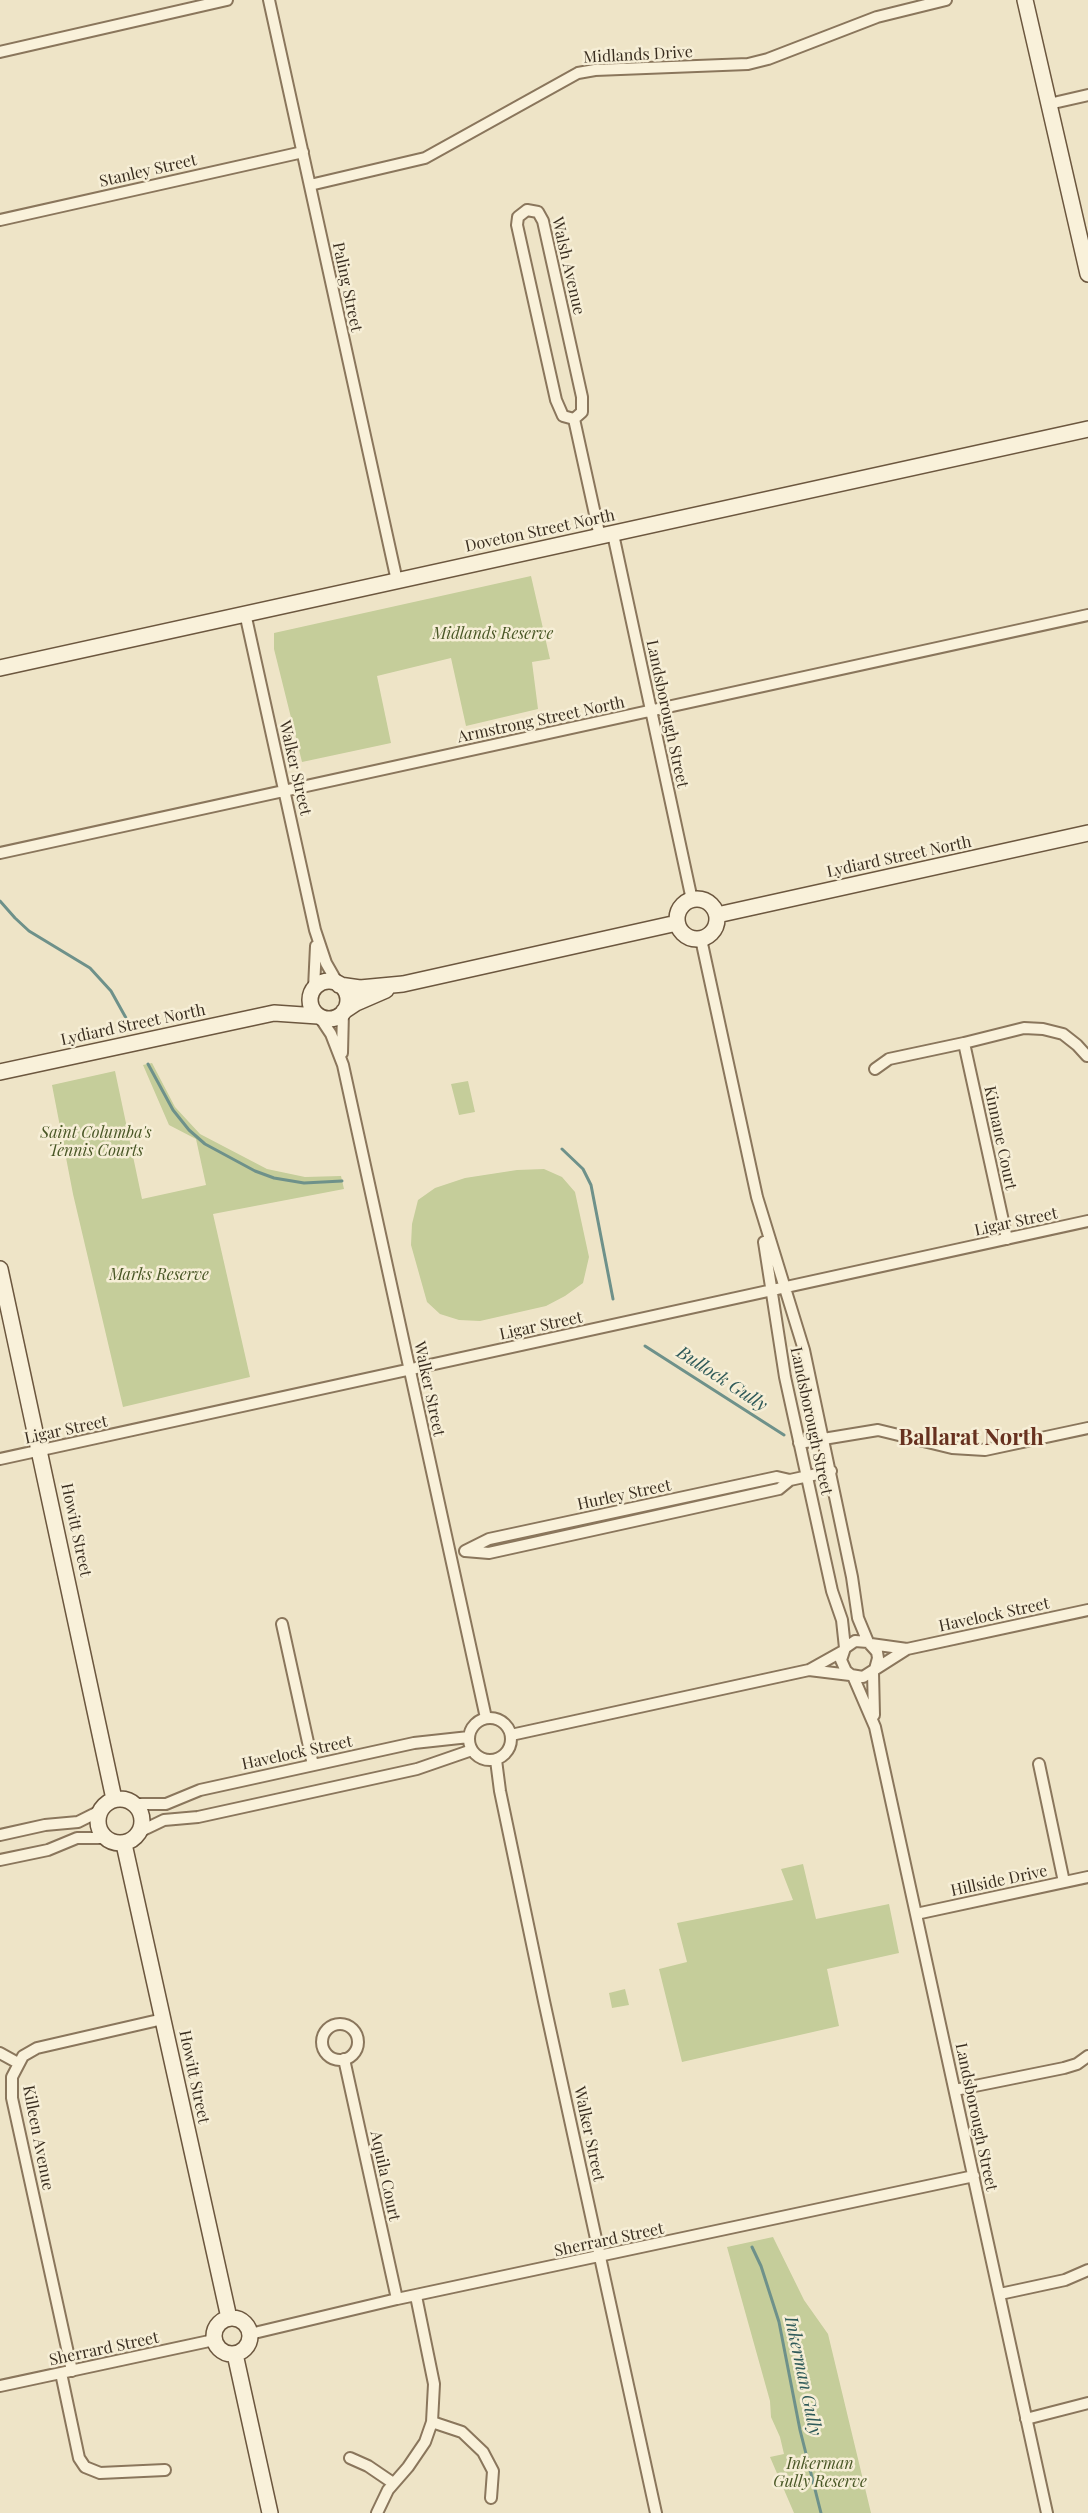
<!DOCTYPE html>
<style>
body{margin:0}
canvas{display:block;background:#eee4c7}
</style>
<canvas width="1088" height="2513"></canvas>
<script>
const ctx = document.querySelector('canvas').getContext('2d');
ctx.lineJoin = 'round';
function fill(path, color) {
  ctx.fillStyle = color;
  ctx.fill(path, 'evenodd');
}
function shape(rows) {
  const path = new Path2D();
  for (const r of rows) {
    if (r.length === 3) {
      path.moveTo(r[0] + r[2], r[1]);
      path.arc(r[0], r[1], r[2], 0, 2 * Math.PI);
      continue;
    }
    path.moveTo(r[0], r[1]);
    for (let i = 2; i < r.length; i += 2) path.lineTo(r[i], r[i + 1]);
  }
  return path;
}
function trace(path, color, width, dash) {
  ctx.strokeStyle = color;
  ctx.lineWidth = width;
  ctx.lineCap = dash ? 'butt' : 'round';
  ctx.setLineDash(dash || []);
  ctx.stroke(path);
}
function drawText(font, color, halo, rows, align = 'center') {
  ctx.font = font + ' "Playfair Display",serif';
  ctx.lineWidth = 5;
  ctx.setLineDash([]);
  ctx.textBaseline = 'middle';
  ctx.strokeStyle = halo;
  ctx.fillStyle = color;
  for (const [text, x, y, turn = 0] of rows) {
    ctx.save();
    ctx.translate(x, y);
    ctx.rotate((+turn || 0) * Math.PI / 180);
    ctx.textAlign = isNaN(turn) ? turn : align;
    if (halo) ctx.strokeText(text, 0, 0);
    ctx.fillText(text, 0, 0);
    ctx.restore();
  }
}
fill(shape([
 [531,576,550,659,532,662,538,709,466,726,451,658,377,676,391,743,302,762,274,649,274,633],
 [152,1063,175,1107,200,1134,267,1169,305,1177,341,1176,344,1189,213,1214,250,1377,123,1407,73,1194,52,1085,115,1071,142,1199,206,1185,196,1139,169,1125,143,1065],
 [468,1081,475,1112,459,1115,451,1084],
 [544,1169,562,1177,575,1192,589,1257,583,1283,565,1296,546,1306,480,1321,459,1320,440,1314,427,1302,411,1245,412,1224,418,1200,435,1188,465,1178,517,1170],
 [803,1864,816,1919,889,1904,899,1953,827,1969,839,2026,682,2062,659,1969,687,1962,677,1923,793,1900,781,1869],
 [625,1989,629,2005,612,2008,609,1993],
 [773,2237,804,2300,828,2334,871,2513,794,2513,770,2457,784,2454,780,2437,771,2417,770,2401,727,2247]
]), '#c5cd9a');
trace(shape([
 [0,901,15,918,29,931,90,968,111,991,126,1018],
 [148,1064,173,1110,189,1130,205,1144,255,1171,274,1178,304,1183,342,1181],
 [562,1149,583,1169,591,1185,613,1299],
 [645,1346,784,1435],
 [752,2247,761,2266,779,2322,800,2430,821,2513]
]), '#6e918a', 3);
const street = shape([
 [269,0,397,581],
 [0,52,227,0],
 [1049,104,1088,95],
 [310,185,425,158,578,73,595,70,748,64,768,59,877,17,946,0],
 [527,210,538,212,543,221,582,397,582,412,574,419,563,416,556,400,517,225,518,217,527,210],
 [0,220,303,152],
 [574,419,600,537],
 [613,534,692,900],
 [245,613,315,930,326,963,338,984],
 [0,853,1088,615],
 [701,939,757,1197,804,1350,852,1577,858,1618,868,1642],
 [314,988,316,946],
 [319,1016,331,1034,343,1065,486,1718],
 [342,1053,343,1012],
 [875,1069,889,1059,964,1043],
 [1007,1239,964,1043,1024,1028,1043,1029,1063,1034,1077,1045,1087,1056],
 [764,1242,785,1377,832,1591,842,1620,845,1648],
 [799,1443,878,1430,952,1448,985,1450,1088,1428],
 [0,1459,1088,1221],
 [465,1551,489,1553,779,1489,790,1480,831,1471],
 [465,1551,489,1539,777,1477,790,1480],
 [282,1624,313,1765],
 [871,1644,907,1649],
 [875,1669,878,1658,877,1652,868,1642,855,1641,845,1648,841,1660,846,1671,851,1675,863,1677,907,1649,1088,1610],
 [809,1670,850,1675],
 [873,1672,874,1715],
 [853,1676,875,1727,1047,2513],
 [490,1739,21],
 [511,1735,809,1670,843,1651],
 [496,1760,500,1791,544,2001,656,2513],
 [1039,1764,1064,1882],
 [134,1804,166,1804,200,1790,414,1743,469,1737],
 [141,1831,164,1820,198,1817,417,1769,472,1750],
 [0,1835,45,1825,78,1822,100,1811],
 [0,1860,48,1850,77,1838,105,1838],
 [916,1914,1088,1877],
 [340,2042,18],
 [0,2053,18,2063],
 [344,2059,397,2299],
 [955,2090,1064,2068,1077,2064,1088,2056],
 [1000,2294,1065,2280,1088,2270],
 [250,2334,397,2299,974,2176],
 [72,2371,12,2098,12,2077,23,2056,37,2048,163,2019],
 [61,2373,79,2458,85,2467,100,2473,165,2470],
 [0,2386,214,2340],
 [1026,2419,1088,2403],
 [432,2422,462,2432,483,2452,493,2471,491,2498],
 [350,2458,368,2466,393,2483],
 [377,2513,388,2490,408,2467,425,2442,432,2422,434,2384,416,2296]
]);
const secondary = shape([
 [1025,0,1088,274],
 [0,668,1088,429],
 [697,919,20],
 [717,915,1088,833],
 [329,1000,19],
 [339,985,360,988,403,984,677,923],
 [344,1011,356,1003,386,990],
 [0,1072,274,1013,318,1016],
 [0,1269,114,1799],
 [120,1821,22],
 [124,1844,229,2318],
 [232,2336,18],
 [235,2354,270,2513]
]);
trace(street, '#8a765c', 14);
trace(secondary, '#6c573f', 18);
trace(street, '#f9f1da', 10);
trace(secondary, '#f9f1da', 15);
drawText('16px', '#3a2e20', '#f6eed6', [
 ["Midlands Drive",638,55,-3],
 ["Stanley Street",148,171,-13],
 ["Walsh Avenue",568,266,77],
 ["Paling Street",347,287,78],
 ["Doveton Street North",540,531,-12],
 ["Landsborough Street",667,714,78],
 ["Armstrong Street North",541,720,-12],
 ["Walker Street",295,768,77],
 ["Lydiard Street North",899,857,-12],
 ["Lydiard Street North",133,1025,-12],
 ["Kinnane Court",1000,1138,78],
 ["Ligar Street",1016,1222,-12],
 ["Ligar Street",541,1326,-12],
 ["Walker Street",429,1389,78],
 ["Landsborough Street",811,1421,78],
 ["Ligar Street",66,1430,-12],
 ["Hurley Street",624,1495,-12],
 ["Howitt Street",76,1530,78],
 ["Havelock Street",994,1615,-12],
 ["Havelock Street",297,1753,-12],
 ["Hillside Drive",999,1881,-12],
 ["Howitt Street",194,2077,78],
 ["Landsborough Street",976,2117,78],
 ["Walker Street",589,2134,78],
 ["Killeen Avenue",38,2138,79],
 ["Aquila Court",385,2176,78],
 ["Sherrard Street",609,2240,-12],
 ["Sherrard Street",104,2349,-12]
]);
drawText('italic 16px', '#495726', '#f6eed6', [
 ["Midlands Reserve",493,634],
 ["Saint Columba's",96,1133],
 ["Tennis Courts",96,1151],
 ["Marks Reserve",159,1275],
 ["Inkerman",820,2464],
 ["Gully Reserve",820,2482]
]);
drawText('italic 18px', '#2f5a59', '#f6eed6', [
 ["Bullock Gully",722,1379,33],
 ["Inkerman Gully",803,2376,78]
]);
drawText('bold 22px', '#67311f', '#f6eed6', [
 ["Ballarat North",971,1438]
]);
</script>
